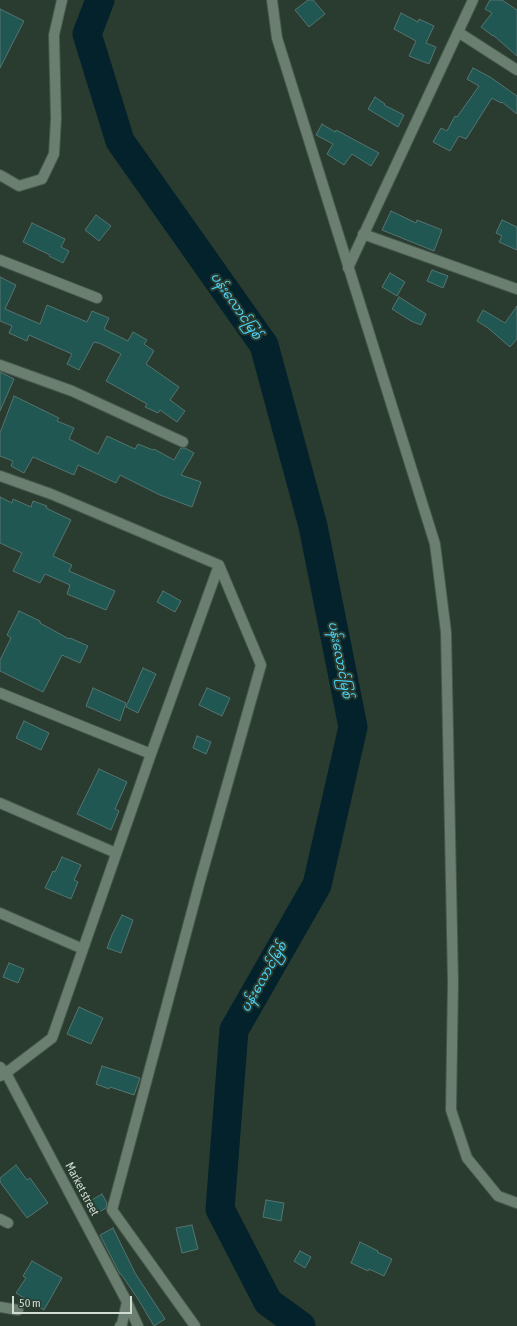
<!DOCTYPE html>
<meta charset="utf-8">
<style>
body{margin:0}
#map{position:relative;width:517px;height:1326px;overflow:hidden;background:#293c2f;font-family:"Asap Condensed",sans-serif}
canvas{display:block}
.scale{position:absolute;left:12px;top:1296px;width:120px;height:18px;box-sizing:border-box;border:2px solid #d1ddd4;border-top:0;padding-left:5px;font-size:12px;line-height:14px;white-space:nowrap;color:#d1ddd4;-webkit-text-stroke:3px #293c2f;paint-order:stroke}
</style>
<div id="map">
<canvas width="517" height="1326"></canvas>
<div class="scale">50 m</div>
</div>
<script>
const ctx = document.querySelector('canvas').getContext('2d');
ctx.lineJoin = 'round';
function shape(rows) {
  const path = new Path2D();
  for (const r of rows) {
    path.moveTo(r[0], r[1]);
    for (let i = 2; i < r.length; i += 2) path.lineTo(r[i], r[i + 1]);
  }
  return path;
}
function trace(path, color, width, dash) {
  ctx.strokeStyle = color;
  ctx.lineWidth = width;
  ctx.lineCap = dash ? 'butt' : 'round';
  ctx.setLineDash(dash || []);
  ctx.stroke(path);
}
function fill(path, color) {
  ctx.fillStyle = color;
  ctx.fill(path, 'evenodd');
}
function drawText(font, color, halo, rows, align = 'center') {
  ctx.font = font + ' "Asap Condensed","Noto Sans Myanmar",sans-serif';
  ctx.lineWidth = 4;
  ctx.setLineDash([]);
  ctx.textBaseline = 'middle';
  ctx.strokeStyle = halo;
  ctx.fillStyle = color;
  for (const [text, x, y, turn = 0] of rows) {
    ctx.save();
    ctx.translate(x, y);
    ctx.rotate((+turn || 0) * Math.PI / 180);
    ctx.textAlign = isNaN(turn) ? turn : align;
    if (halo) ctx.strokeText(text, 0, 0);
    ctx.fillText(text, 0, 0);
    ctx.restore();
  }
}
trace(shape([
 [100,0,87,34,120,141,264,345,313,526,353,727,317,885,234,1030,220,1209,268,1302,301,1326]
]), '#04222b', 29);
const building = shape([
 [308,0,313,0,325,14,309,27,295,10,308,0],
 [490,0,502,0,517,10,517,56,493,35,493,36,481,27,492,13,485,9,490,0],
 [0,9,24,21,0,68,0,9],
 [401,13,418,22,419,19,434,26,426,43,436,47,429,64,409,56,416,41,394,29,401,13],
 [473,68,490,77,517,96,517,114,502,102,501,103,492,98,466,139,459,136,450,151,433,142,441,128,447,131,455,116,457,117,479,86,467,79,473,68],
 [375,97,385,104,384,105,404,115,398,127,368,109,375,97],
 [322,124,335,132,336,130,379,153,371,166,352,154,344,165,327,154,333,144,316,135,322,124],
 [391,211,416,223,417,220,442,230,434,251,382,230,391,211],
 [96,215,111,226,99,241,85,230,96,215],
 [502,220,517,227,517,250,499,242,502,236,496,233,502,220],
 [32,223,65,239,61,247,69,251,63,263,49,256,50,255,23,242,32,223],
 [432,270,448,276,443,288,427,281,432,270],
 [390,273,405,282,397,296,382,287,390,273],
 [0,277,16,285,5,309,40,324,47,305,87,322,92,311,109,318,104,329,128,341,133,332,147,340,144,344,154,351,146,364,179,387,170,400,185,411,177,422,160,410,158,413,145,407,147,404,106,381,121,354,99,343,98,343,94,342,79,370,67,364,72,354,29,335,27,341,9,333,12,326,0,321,0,277],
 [399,297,426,314,421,325,411,321,392,309,399,297],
 [517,306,517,339,510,347,488,328,477,321,483,310,505,323,517,306],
 [0,372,14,379,0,411,0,372],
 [14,396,59,418,57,421,74,428,69,439,98,454,107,436,135,449,138,444,153,450,154,449,174,460,181,448,185,448,194,453,181,475,201,482,192,507,160,495,120,475,116,483,78,465,74,475,33,457,24,473,11,466,13,461,0,456,0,433,14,396],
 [0,497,12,503,13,499,31,507,33,501,47,506,46,508,71,520,53,556,72,565,69,571,115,591,106,610,67,594,70,585,45,574,40,583,13,571,22,553,0,543,0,497],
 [163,591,181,601,175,612,157,602,163,591],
 [19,611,40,621,40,623,69,639,70,638,88,646,80,663,62,655,43,692,0,671,0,660,11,638,7,635,19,611],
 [143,668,156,674,138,713,126,707,143,668],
 [93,688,126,703,120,721,86,706,93,688],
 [207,688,230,698,222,716,199,705,207,688],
 [24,721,49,733,41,750,16,738,24,721],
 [197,736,211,742,206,754,193,748,197,736],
 [99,769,127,782,115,809,119,811,111,830,77,814,99,769],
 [62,857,81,865,74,880,78,882,71,899,45,888,53,871,55,872,62,857],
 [122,915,133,920,121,953,107,948,112,935,122,915],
 [9,963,24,969,18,983,3,977,9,963],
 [79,1007,103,1018,91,1044,67,1034,79,1007],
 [102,1066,140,1078,134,1095,110,1087,109,1089,96,1084,102,1066],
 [16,1165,27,1180,30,1178,48,1203,27,1218,0,1182,0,1178,16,1165],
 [102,1194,107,1203,106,1208,94,1215,87,1203,102,1194],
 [266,1200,284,1203,281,1221,263,1217,266,1200],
 [192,1225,198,1249,182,1253,176,1228,192,1225],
 [113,1228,135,1273,165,1319,154,1326,138,1299,121,1274,120,1274,100,1235,113,1228],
 [360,1242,378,1251,377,1252,392,1259,384,1276,369,1269,368,1271,351,1263,360,1242],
 [300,1251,311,1257,305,1268,294,1261,300,1251],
 [32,1261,62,1278,44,1310,16,1293,26,1278,23,1276,32,1261]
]);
fill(building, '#215752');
trace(building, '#567470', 1);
const street = shape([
 [272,0,277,38,435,544,446,632,453,982,451,1110,467,1158,498,1196,517,1203],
 [458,32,517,70],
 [0,175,19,186,42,179,54,154,56,119,54,35,62,0],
 [363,234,517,289],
 [0,260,97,298],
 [348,268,473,0],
 [0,365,72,391,183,442],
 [0,476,51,494,219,565,151,754,52,1038,6,1073,0,1076],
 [0,693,151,754],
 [0,803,116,853],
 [0,913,83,949],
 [0,1067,6,1073,127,1302,138,1326],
 [0,1219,8,1223],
 [0,1307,18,1310],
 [120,1326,122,1324,127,1302],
 [195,1326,112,1210,200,881,261,665,219,565]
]);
trace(street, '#46574c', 12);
trace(street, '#6a7f70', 10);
drawText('12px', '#d1ddd4', '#293c2f', [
 ["Market street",82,1189,62]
]);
drawText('italic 13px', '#4bd3f9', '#293c2f', [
 ["ပန်းလောင်မြစ်",236,306,55],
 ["ပန်းလောင်မြစ်",340,660,79],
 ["ပန်းလောင်မြစ်",264,977,-60]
]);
</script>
